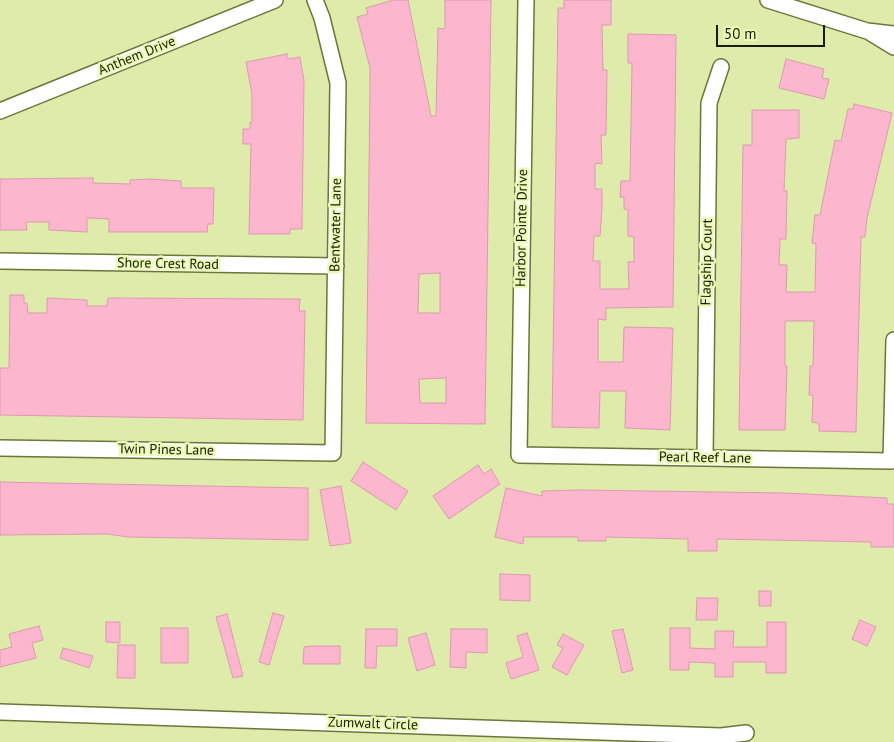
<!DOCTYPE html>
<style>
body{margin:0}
#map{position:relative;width:894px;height:742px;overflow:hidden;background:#deebaa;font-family:"PT Sans",sans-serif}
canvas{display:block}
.scale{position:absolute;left:716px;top:25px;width:109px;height:22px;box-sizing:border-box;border:2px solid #171b03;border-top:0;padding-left:6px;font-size:15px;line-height:18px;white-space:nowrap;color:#171b03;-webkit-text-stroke:4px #ebf9b7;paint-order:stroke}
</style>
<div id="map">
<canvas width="894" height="742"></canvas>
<div class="scale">50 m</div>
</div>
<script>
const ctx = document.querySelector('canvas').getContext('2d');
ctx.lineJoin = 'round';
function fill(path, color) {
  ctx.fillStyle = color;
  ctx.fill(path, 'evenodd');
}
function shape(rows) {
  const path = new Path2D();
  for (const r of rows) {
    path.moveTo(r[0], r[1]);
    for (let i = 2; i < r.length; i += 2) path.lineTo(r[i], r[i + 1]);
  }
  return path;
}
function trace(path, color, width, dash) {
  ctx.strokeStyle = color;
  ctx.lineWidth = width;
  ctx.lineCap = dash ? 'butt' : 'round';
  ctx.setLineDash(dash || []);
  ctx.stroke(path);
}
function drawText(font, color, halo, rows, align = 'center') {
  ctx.font = font + ' "PT Sans",sans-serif';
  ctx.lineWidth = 5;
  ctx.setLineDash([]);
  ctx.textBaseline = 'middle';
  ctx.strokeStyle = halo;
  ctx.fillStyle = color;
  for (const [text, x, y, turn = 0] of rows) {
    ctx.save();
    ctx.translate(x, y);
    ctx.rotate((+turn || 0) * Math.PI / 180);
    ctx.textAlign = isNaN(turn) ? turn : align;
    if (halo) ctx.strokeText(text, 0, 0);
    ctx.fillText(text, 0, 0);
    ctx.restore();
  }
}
const building = shape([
 [393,0,408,0,431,116,436,116,438,28,445,29,445,0,491,0,485,424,366,423,370,86,370,68,357,17,368,14,366,8,393,0],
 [440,273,440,313,418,313,419,274,440,273],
 [446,378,446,403,420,403,419,379,446,378],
 [564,0,611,0,611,25,602,25,603,70,607,70,606,135,601,135,602,164,595,163,595,189,602,189,602,208,600,236,594,236,593,261,600,261,600,289,629,289,628,262,634,262,634,237,628,236,628,210,624,209,624,197,620,197,621,181,630,181,632,63,628,63,628,34,676,35,673,307,606,308,606,320,598,319,598,362,623,362,624,327,673,328,670,430,625,428,626,391,600,391,599,428,552,427,558,8,564,8,564,0],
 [287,54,287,59,300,57,304,81,302,229,290,229,290,234,249,234,251,144,243,144,243,129,250,129,250,122,252,122,252,94,246,62,287,54],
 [786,59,824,69,822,78,829,79,824,99,779,88,786,59],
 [854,104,892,113,867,218,865,237,861,237,856,432,819,431,819,423,812,422,813,395,809,395,810,366,813,366,814,321,785,321,785,366,787,366,785,430,739,430,743,145,752,145,752,110,799,110,799,138,786,139,784,191,787,191,786,239,780,239,779,265,787,265,786,292,815,292,816,244,812,243,815,215,820,215,835,140,841,141,848,109,853,109,854,104],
 [93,178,93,183,130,184,130,180,151,179,181,181,181,188,214,188,213,224,208,224,207,232,109,232,109,219,87,218,87,232,49,230,49,222,26,222,27,230,0,230,0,179,93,178],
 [10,295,24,295,24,303,27,303,28,313,47,313,47,298,87,300,87,306,107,306,108,298,300,299,299,311,305,311,303,420,0,415,0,368,9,368,10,295],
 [363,462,408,491,396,510,351,481,363,462],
 [478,465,484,474,491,469,500,484,449,519,433,496,478,465],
 [0,482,308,488,308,540,128,537,107,534,0,535,0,482],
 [341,486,351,543,330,546,320,490,341,486],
 [506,488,542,496,542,491,579,490,785,493,887,498,887,504,894,504,894,547,871,547,871,542,717,539,717,551,688,551,688,539,606,537,606,541,578,541,578,537,524,537,523,544,495,537,506,488],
 [500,574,530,575,530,601,500,600,500,574],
 [759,591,771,591,771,606,759,606,759,591],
 [697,598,718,598,717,620,696,620,697,598],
 [273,613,284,616,269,665,259,662,273,613],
 [227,614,243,676,233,678,216,617,227,614],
 [860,620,876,627,867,646,852,639,860,620],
 [106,622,120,622,120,643,106,642,106,622],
 [767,622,786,622,786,673,766,673,766,662,733,662,733,677,715,677,715,663,689,662,689,670,670,670,670,628,690,628,690,648,715,649,715,631,734,631,733,647,767,647,767,622],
 [39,626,43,640,32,643,36,658,0,667,0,650,12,647,9,634,39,626],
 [161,628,188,628,188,663,161,663,161,628],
 [366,629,397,629,397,646,377,646,376,668,365,668,366,629],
 [451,629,487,629,487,653,466,652,466,668,450,667,451,629],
 [623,629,633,670,622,673,612,631,623,629],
 [426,633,435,665,417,671,408,638,426,633],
 [527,633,539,670,511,679,506,663,523,657,517,636,527,633],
 [563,634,584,645,567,675,552,667,563,648,557,645,563,634],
 [118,645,135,645,135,678,117,678,118,645],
 [312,646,340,646,340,664,303,664,304,647,312,646],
 [63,648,93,656,89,668,60,658,63,648]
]);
fill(building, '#fcb7ce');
trace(building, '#dd99b0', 1);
const minor = shape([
 [526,0,519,455,891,461,894,340],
 [768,0,867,31,894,34],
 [871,33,894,47],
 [0,111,275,0],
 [0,261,336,266],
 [0,448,333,453,338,83,322,18,315,0],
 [705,458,709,103,721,67],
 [0,712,721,736,746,733]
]);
trace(minor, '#6b7639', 18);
trace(minor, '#fff', 15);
drawText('14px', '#171b03', '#ebf9b7', [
 ["Anthem Drive",137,56,-22],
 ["Bentwater Lane",336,225,-89],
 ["Harbor Pointe Drive",522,228,-89],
 ["Flagship Court",707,262,-89],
 ["Shore Crest Road",168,264,1],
 ["Twin Pines Lane",166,450,1],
 ["Pearl Reef Lane",705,458,1],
 ["Zumwalt Circle",373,724,2]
]);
</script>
